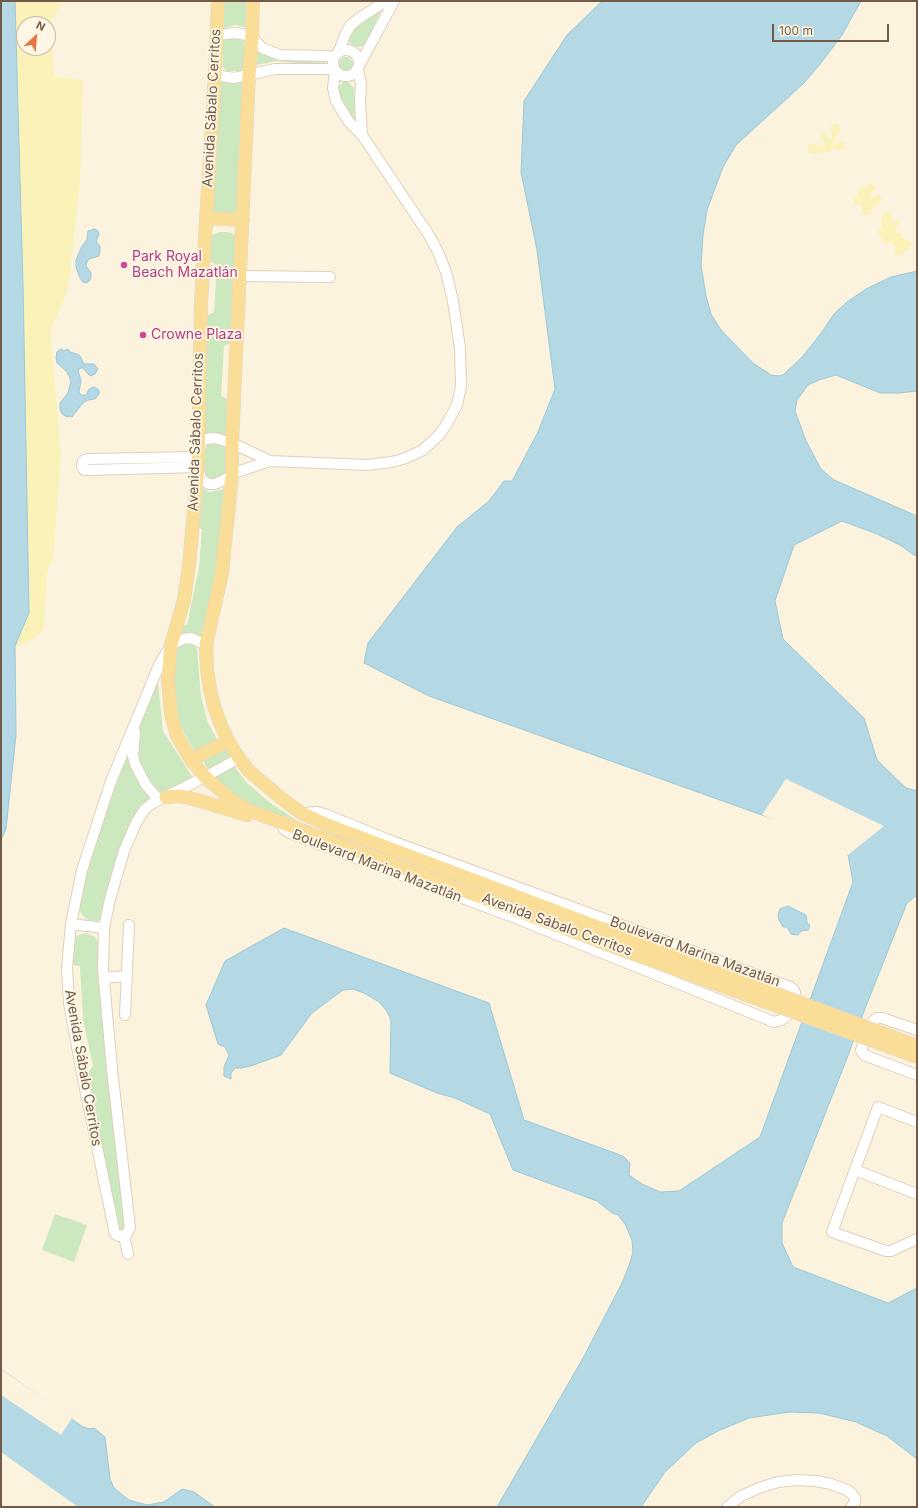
<!DOCTYPE html>
<meta charset="utf-8">
<style>
body{margin:0}
#map{position:relative;width:918px;height:1508px;overflow:hidden;background:#fcf3df;font-family:Inter,sans-serif}
canvas{display:block}
.frame{position:absolute;inset:0;border:2px solid #715a48;pointer-events:none}
.north{position:absolute;left:16px;top:16px;width:40px;height:40px;box-sizing:border-box;background:#fff7e5;border:1px solid #c6b8a6;border-radius:50%;rotate:26deg;font-size:11px;font-weight:700;line-height:16px;text-align:center;color:#715a48}
.north::after{content:'';display:block;margin:auto;width:14px;height:18px;background:#e57745;clip-path:polygon(50% 0,100% 100%,50% 72%,0 100%)}
.scale{position:absolute;left:772px;top:24px;width:117px;height:18px;box-sizing:border-box;border:2px solid #715a48;border-top:0;padding-left:5px;font-size:12px;line-height:14px;white-space:nowrap;color:#715a48;-webkit-text-stroke:3px #fff7e5;paint-order:stroke}
</style>
<div id="map">
<canvas width="918" height="1508"></canvas>
<div class="frame"></div>
<div class="north">N</div>
<div class="scale">100 m</div>
</div>
<script>
const ctx = document.querySelector('canvas').getContext('2d');
ctx.lineJoin = 'round';
function fill(path, color) {
  ctx.fillStyle = color;
  ctx.fill(path, 'evenodd');
}
function shape(rows) {
  const path = new Path2D();
  for (const r of rows) {
    if (r.length === 3) {
      path.moveTo(r[0] + r[2], r[1]);
      path.arc(r[0], r[1], r[2], 0, 2 * Math.PI);
      continue;
    }
    path.moveTo(r[0], r[1]);
    for (let i = 2; i < r.length; i += 2) path.lineTo(r[i], r[i + 1]);
  }
  return path;
}
function trace(path, color, width, dash) {
  ctx.strokeStyle = color;
  ctx.lineWidth = width;
  ctx.lineCap = dash ? 'butt' : 'round';
  ctx.setLineDash(dash || []);
  ctx.stroke(path);
}
function drawText(font, color, halo, rows, align = 'center') {
  ctx.font = font + ' Inter,sans-serif';
  ctx.lineWidth = 3.5;
  ctx.setLineDash([]);
  ctx.textBaseline = 'middle';
  ctx.strokeStyle = halo;
  ctx.fillStyle = color;
  for (const [text, x, y, turn = 0] of rows) {
    ctx.save();
    ctx.translate(x, y);
    ctx.rotate((+turn || 0) * Math.PI / 180);
    ctx.textAlign = isNaN(turn) ? turn : align;
    if (halo) ctx.strokeText(text, 0, 0);
    ctx.fillText(text, 0, 0);
    ctx.restore();
  }
}
fill(shape([
 [222,1,250,1,248,26,243,27,235,25,225,28,221,26],
 [383,6,365,45,360,47,354,47,348,41,349,32],
 [223,37,244,38,244,68,240,71,227,71,223,67],
 [257,51,275,58,325,62,324,66,277,61,256,65],
 [346,64,7],
 [222,80,240,81,245,84,240,208,235,215,215,213,212,208,218,82],
 [343,82,348,82,354,88,355,123,344,109,337,89],
 [219,232,229,232,236,236,232,343,224,346,221,396,230,400,227,435,225,438,202,436,206,316,214,312,217,265,209,261,210,240,212,235],
 [209,442,223,444,226,448,226,473,219,481,205,479,202,473,204,447],
 [198,486,210,492,224,489,221,548,202,640,189,633,182,634,177,637,182,625,187,625,199,568,202,529,195,527],
 [186,642,193,644,197,650,201,697,208,723,218,741,195,752,184,733,177,713,173,695,173,650,178,645],
 [154,683,158,683,163,731,193,778,161,795,144,777,135,755,142,715],
 [131,743,153,797,140,805,128,835,103,917,98,921,89,920,84,917,79,909,87,866],
 [226,747,232,757,214,768,209,769,205,765,204,761,208,757],
 [233,765,247,783,269,802,299,822,298,825,245,805,211,778],
 [86,933,95,937,98,942,104,1026,123,1206,124,1227,122,1231,118,1232,86,1075,93,1066,83,1019,80,966,71,965,74,938,81,934],
 [55,1214,87,1225,74,1262,42,1250]
]), '#cce8bf');
fill(shape([
 [15,1,63,1,54,18,51,18,54,76,83,80,80,182,69,281,67,293,51,329,51,338,61,455,53,562,50,564,47,573,44,628,41,634,25,644,15,646,29,613,23,285],
 [24,24,48,24,48,48,24,48],
 [833,124,838,124,841,130,835,138,834,142,836,143,843,141,845,147,844,149,838,150,833,148,829,152,814,154,809,152,807,147,809,144,823,146,825,145,825,143,820,137,822,132,825,133,828,139,831,139,832,136,830,127],
 [870,182,876,188,871,193,871,196,874,197,878,194,880,195,882,200,880,203,873,207,870,214,865,215,863,213,861,205,855,205,853,199,858,195,859,187,865,189],
 [888,211,893,216,891,222,893,223,897,220,900,223,896,228,896,232,901,233,902,238,908,240,912,243,910,248,905,250,902,255,896,255,894,244,891,242,886,244,885,243,883,242,883,238,877,233,878,231,882,226,881,220,883,215,885,212]
]), '#fbf2ba');
const water = shape([
 [1,1,15,1,23,285,29,613,15,646,16,735,6,829,1,840,1,1],
 [602,1,861,1,842,35,821,63,804,83,736,145,723,167,707,210,703,235,701,265,706,296,711,314,721,330,753,363,771,375,779,376,783,375,803,356,822,332,834,314,847,302,866,289,891,277,917,271,917,391,899,393,880,393,836,375,819,380,808,385,797,400,795,411,806,441,821,469,834,480,917,516,917,556,914,555,900,545,877,534,842,521,794,545,775,601,783,639,864,718,877,760,906,788,917,791,917,895,907,903,866,1006,846,1061,782,1223,782,1243,793,1267,888,1303,917,1288,917,1459,887,1436,856,1422,819,1413,789,1412,749,1418,718,1431,696,1443,665,1472,641,1507,497,1507,582,1360,622,1283,630,1263,633,1252,632,1240,625,1224,618,1215,612,1213,597,1201,513,1170,490,1114,455,1098,437,1093,390,1073,391,1020,386,1010,379,1002,364,993,353,989,343,990,312,1013,281,1055,251,1066,241,1068,235,1068,231,1073,231,1079,224,1076,224,1067,229,1055,225,1047,218,1044,206,1005,225,961,284,928,489,1003,524,1120,623,1156,630,1163,629,1175,642,1184,660,1192,679,1191,760,1137,853,882,848,855,828,841,787,824,429,696,364,663,368,643,457,527,489,501,504,481,512,481,538,432,555,389,537,250,521,172,524,101,567,35,602,1],
 [94,229,98,231,99,235,96,241,100,246,100,252,99,256,89,259,87,262,86,266,91,273,91,278,89,281,86,283,83,282,80,278,76,267,76,260,82,246,87,240,88,231,94,229],
 [61,349,64,351,68,349,70,352,77,354,80,356,84,364,94,364,98,369,95,374,91,376,88,374,83,368,81,368,78,370,81,381,79,392,81,395,86,395,89,389,94,387,99,390,99,394,95,399,88,400,83,403,72,417,70,416,67,417,62,414,60,409,60,403,68,393,71,381,69,376,66,371,57,363,56,357,57,352,61,349],
 [788,906,806,915,807,923,810,925,808,930,801,931,798,935,791,934,787,927,783,927,779,920,778,915,780,909,788,906],
 [1,1369,83,1427,90,1429,94,1428,105,1437,110,1479,114,1488,129,1500,147,1505,164,1502,182,1489,194,1492,215,1507,1,1507,1,1369]
]);
fill(water, '#b5d9e4');
trace(water, '#9bc7d6', 1);
fill(shape([
 [786,779,884,826,848,855,840,852,827,843,762,815],
 [1,1369,72,1418,61,1435,1,1395],
 [1,1452,78,1507,1,1507]
]), '#fcf3df');
const minor = shape([
 [217,35,235,33,247,35,252,37,262,48,280,55,328,56,334,58],
 [346,63,13],
 [339,51,345,35,350,26,358,19,386,1],
 [359,66,394,1],
 [358,70,361,84,360,102,362,135],
 [215,75,234,78,275,69,334,69],
 [241,276,330,277],
 [270,461,232,443,215,438,206,439,202,442,198,457,88,459,83,461,82,466,84,470,88,470,198,467,201,479,204,481,209,484,215,484,222,481,237,472,270,461,367,465,392,462,406,458,423,450,439,435,445,427,457,405,461,386,460,348,453,301,446,272,439,254,429,235,362,135,349,122,336,101,333,88,335,71],
 [206,645,191,638,183,639,171,645,159,665,110,784,82,870,71,924,67,968,69,1003,83,1079,115,1234,119,1236,126,1235,130,1228,112,1069,103,969,104,928,110,899,124,851,136,823,145,809,151,804,205,777,239,758],
 [135,732,133,756,135,764,146,785,159,800],
 [280,823,285,830,292,834,513,917,774,1022,781,1020,787,1016,793,1005,796,996,794,990,790,987,386,839,325,814,317,812,302,813],
 [71,924,104,928],
 [104,978,126,976],
 [125,1015,129,925],
 [917,1030,882,1018,877,1018,873,1021,861,1050,864,1055,917,1075],
 [917,1122,878,1107,832,1232,886,1251,891,1251,917,1239],
 [855,1170,917,1194],
 [124,1236,128,1254],
 [727,1507,741,1496,759,1488,778,1482,797,1480,816,1481,831,1484,847,1490,852,1494,855,1498,855,1502,851,1507]
]);
const major = shape([
 [218,1,215,75,201,303,198,467,189,565,184,600,171,645,168,679,171,714,177,736,191,760,205,777,233,801,248,810,598,941],
 [253,1,252,37,249,75,232,443,232,475,222,573,206,645,207,670,210,689,214,706,221,725,228,741,239,758,249,771,281,798,301,813,325,824,603,929],
 [206,218,243,220],
 [191,760,228,741],
 [166,797,181,796,201,801,247,815]
]);
trace(minor, '#dfcfbc', 12);
trace(major, '#ddd7d3', 14);
trace(minor, '#fff', 10);
trace(major, '#fade98', 13);
const majorBridge = shape([
 [603,929,917,1046],
 [598,941,917,1057]
]);
trace(majorBridge, '#ddd7d3', 14, []);
trace(majorBridge, '#fade98', 13);
for (const [x, y, r, color] of [
 [124,265,4,"#d1479c"],
 [143,335,4,"#d1479c"]
]) {
  const dot = new Path2D();
  dot.arc(x, y, r, 0, 2 * Math.PI);
  ctx.fillStyle = color;
  ctx.fill(dot);
  trace(dot, '#fff7e5', 1.5);
}
drawText('14px', '#715a48', '#fff7e5', [
 ["Avenida Sábalo Cerritos",212,108,-87],
 ["Avenida Sábalo Cerritos",196,432,-88],
 ["Boulevard Marina Mazatlán",377,866,21],
 ["Avenida Sábalo Cerritos",557,925,20],
 ["Boulevard Marina Mazatlán",695,952,20],
 ["Avenida Sábalo Cerritos",83,1068,80]
]);
drawText('14px', '#b23c85', '#fff7e5', [
 ["Park Royal",132,257],
 ["Beach Mazatlán",132,273],
 ["Crowne Plaza",151,335]
], 'left');
</script>
